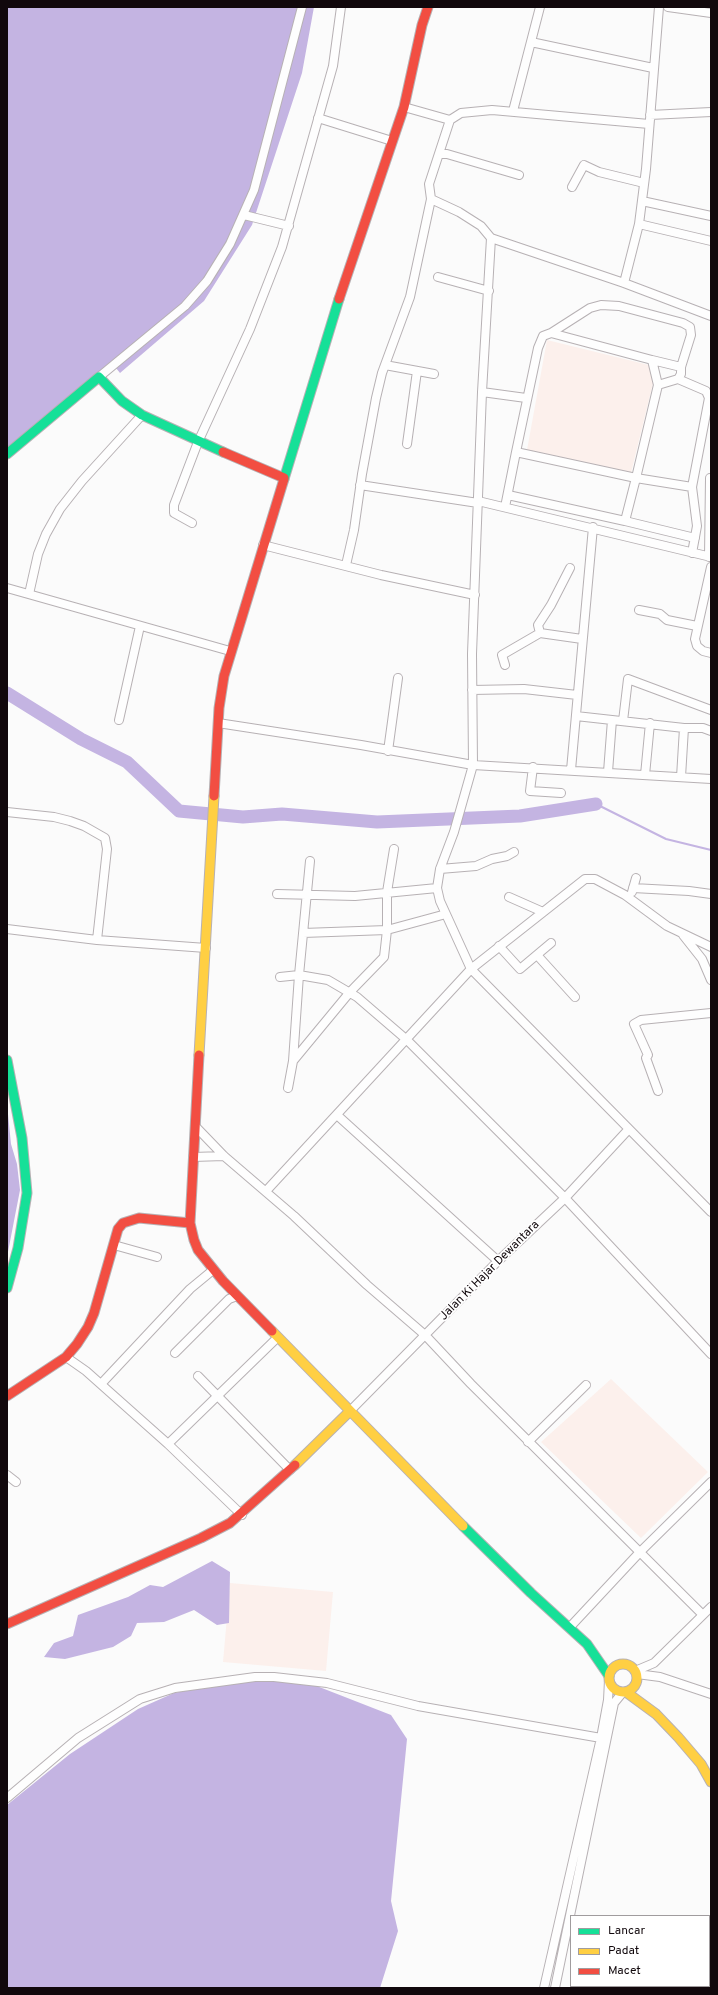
<!DOCTYPE html>
<style>
body{margin:0}
#map{position:relative;width:718px;height:1995px;overflow:hidden;background:#fbfbfb;font-family:Overpass,sans-serif}
canvas{display:block}
.frame{position:absolute;inset:0;border:8px solid #11080c;pointer-events:none}
.legend{position:absolute;left:570px;top:1915px;width:140px;height:72px;box-sizing:border-box;background:#fff;border:1px solid #a09c9e;margin:0;padding:5px 7px;list-style:none;font-size:12px;color:#11080c}
.legend li{display:flex;align-items:center;gap:8px;height:20px}
.legend b{width:20px;border:1px solid #a09c9e}
</style>
<div id="map">
<canvas width="718" height="1995"></canvas>
<div class="frame"></div>
<ul class="legend">
<li><b style="height:5px;background:#16e098"></b>Lancar</li>
<li><b style="height:5px;background:#ffcf43"></b>Padat</li>
<li><b style="height:5px;background:#f24e42"></b>Macet</li>
</ul>
</div>
<script>
const ctx = document.querySelector('canvas').getContext('2d');
ctx.lineJoin = 'round';
function fill(path, color) {
  ctx.fillStyle = color;
  ctx.fill(path, 'evenodd');
}
function shape(rows) {
  const path = new Path2D();
  for (const r of rows) {
    if (r.length === 3) {
      path.moveTo(r[0] + r[2], r[1]);
      path.arc(r[0], r[1], r[2], 0, 2 * Math.PI);
      continue;
    }
    path.moveTo(r[0], r[1]);
    for (let i = 2; i < r.length; i += 2) path.lineTo(r[i], r[i + 1]);
  }
  return path;
}
function trace(path, color, width, dash) {
  ctx.strokeStyle = color;
  ctx.lineWidth = width;
  ctx.lineCap = dash ? 'butt' : 'round';
  ctx.setLineDash(dash || []);
  ctx.stroke(path);
}
function drawText(font, color, halo, rows, align = 'center') {
  ctx.font = font + ' Overpass,sans-serif';
  ctx.lineWidth = 3.5;
  ctx.setLineDash([]);
  ctx.textBaseline = 'middle';
  ctx.strokeStyle = halo;
  ctx.fillStyle = color;
  for (const [text, x, y, turn = 0] of rows) {
    ctx.save();
    ctx.translate(x, y);
    ctx.rotate((+turn || 0) * Math.PI / 180);
    ctx.textAlign = isNaN(turn) ? turn : align;
    if (halo) ctx.strokeText(text, 0, 0);
    ctx.fillText(text, 0, 0);
    ctx.restore();
  }
}
fill(shape([
 [547,340,657,367,631,473,527,450],
 [611,1379,708,1472,641,1538,541,1442],
 [230,1583,333,1592,326,1671,223,1662]
]), '#fcf0ec');
fill(shape([
 [7,7,314,7,302,73,252,225,204,301,120,373,112,363,7,450],
 [7,1104,11,1144,17,1164,20,1190,7,1257],
 [212,1561,230,1572,229,1623,217,1625,194,1610,164,1622,137,1623,131,1636,113,1647,65,1659,44,1657,54,1643,73,1636,78,1615,128,1597,150,1585,163,1587],
 [252,1678,309,1683,391,1715,407,1739,391,1901,398,1931,380,1988,7,1988,7,1805,70,1754,138,1709,174,1693]
]), '#c4b4e2');
trace(shape([
 [596,804,666,839,711,850]
]), '#c4b4e2', 2);
trace(shape([
 [7,693,81,739,127,762,179,811,243,817,282,814,377,822,520,816,596,804]
]), '#c4b4e2', 13);
const street = shape([
 [668,7,711,13],
 [531,42,653,68],
 [404,107,450,120],
 [513,111,540,7],
 [650,115,711,112],
 [318,118,392,141],
 [439,154,447,154,519,175],
 [572,187,584,165,599,172,644,183],
 [431,199,459,212,481,226,491,238,482,392,472,654,473,765,454,832,440,869,437,888,440,901,471,969,711,1212],
 [642,201,711,216],
 [244,215,289,226],
 [639,224,711,241],
 [491,238,624,283,711,316],
 [438,277,489,291],
 [624,283,639,224,646,169,659,7],
 [551,333,590,308,601,305,619,306,683,323,690,327,691,335,681,367],
 [652,360,681,367,681,374,678,379,658,385],
 [385,365,434,374],
 [99,377,185,306,207,281,230,244,254,190,302,7],
 [678,379,706,391,709,398,692,487,697,526,692,553],
 [482,392,526,398],
 [407,444,417,371],
 [360,485,478,503],
 [692,487,636,478,516,452,538,348,543,336,551,333,652,360,658,385,636,478,625,521,695,538],
 [508,495,625,521],
 [478,501,711,557],
 [505,507,516,452],
 [192,523,174,513,174,505,198,442,250,329,282,247,333,66,341,7],
 [263,545,381,575,475,595],
 [709,557,710,478],
 [346,565,354,530,362,474,376,398,382,373,410,297,431,199,429,184,450,120,461,113,492,110,649,124],
 [711,567,695,639,697,646,703,651,711,653],
 [7,588,230,651],
 [29,594,38,554,46,534,60,509,82,481,142,415],
 [639,610,660,614,667,620,697,626],
 [540,633,538,625,551,605,570,568],
 [505,665,502,655,540,633,582,639],
 [472,690,524,689,577,695],
 [576,716,684,728],
 [119,720,140,626],
 [623,721,628,679,711,710],
 [218,723,361,745,473,765,711,779],
 [388,751,398,678],
 [533,767,530,791,561,793],
 [571,770,593,527],
 [608,772,612,720],
 [645,775,650,723],
 [681,777,684,728,703,728,711,731],
 [7,812,54,817,70,821,84,826,105,838,107,849,97,940,206,948],
 [440,869,476,866,492,859,507,856,514,852],
 [633,888,689,891,711,894],
 [632,892,636,878],
 [277,894,355,896,437,888],
 [509,897,543,912],
 [7,929,97,940],
 [303,933,387,930,446,914],
 [683,935,702,959,711,980],
 [499,946,520,969,551,943],
 [537,955,575,997],
 [280,977,299,975,328,980,357,997,407,1040,565,1198,711,1354],
 [293,1061,299,975,310,861],
 [288,1088,293,1061,350,992,384,957,387,930,387,892,394,849],
 [658,1091,646,1058,648,1055,634,1024,641,1020,711,1013],
 [337,1115,498,1261],
 [196,1127,224,1156,294,1216,367,1285,425,1335,471,1384,702,1614],
 [193,1157,224,1156],
 [267,1190,471,969,585,879,595,879,625,895,667,926,711,947],
 [114,1245,157,1257],
 [175,1353,229,1299,237,1296],
 [66,1357,86,1371,168,1444,242,1515],
 [198,1376,290,1470],
 [101,1384,190,1289,213,1270],
 [350,1411,498,1261,565,1198,628,1130],
 [528,1442,586,1385],
 [168,1444,277,1338],
 [7,1475,16,1482],
 [570,1627,640,1552,711,1482],
 [635,1671,654,1663,711,1607],
 [637,1674,660,1677,711,1694],
 [7,1798,78,1738,140,1699,175,1688,255,1677,274,1677,327,1683,418,1706,601,1738],
 [544,1988,601,1738,608,1700,609,1680],
 [555,1988,614,1703,623,1692]
]);
const fast = shape([
 [7,454,99,377,122,401,142,415,223,452],
 [284,479,339,299],
 [7,1060,22,1138,27,1193,18,1248,7,1288],
 [463,1526,531,1593,587,1644,609,1676]
]);
const slow = shape([
 [199,1055,214,796],
 [272,1331,463,1526],
 [295,1465,350,1411],
 [623,1678,14],
 [626,1692,656,1714,678,1737,701,1764,711,1782]
]);
const jam = shape([
 [339,299,404,107,422,25,428,7],
 [223,452,284,478],
 [214,796,219,708,224,676,284,479],
 [199,1055,190,1223,194,1240,198,1250,223,1281,272,1331],
 [7,1396,66,1357,77,1344,88,1327,94,1313,118,1229,123,1223,139,1218,190,1223],
 [7,1624,201,1538,230,1523,295,1465]
]);
trace(street, '#b7b1b4', 10);
trace(fast, '#b7b1b4', 11);
trace(slow, '#b7b1b4', 11);
trace(jam, '#b7b1b4', 11);
trace(street, '#fefefe', 8);
trace(fast, '#16e098', 9);
trace(slow, '#ffcf43', 9);
trace(jam, '#f24e42', 9);
drawText('12px', '#11080c', '#fff', [
 ["Jalan Ki Hajar Dewantara",490,1271,-45]
]);
</script>
